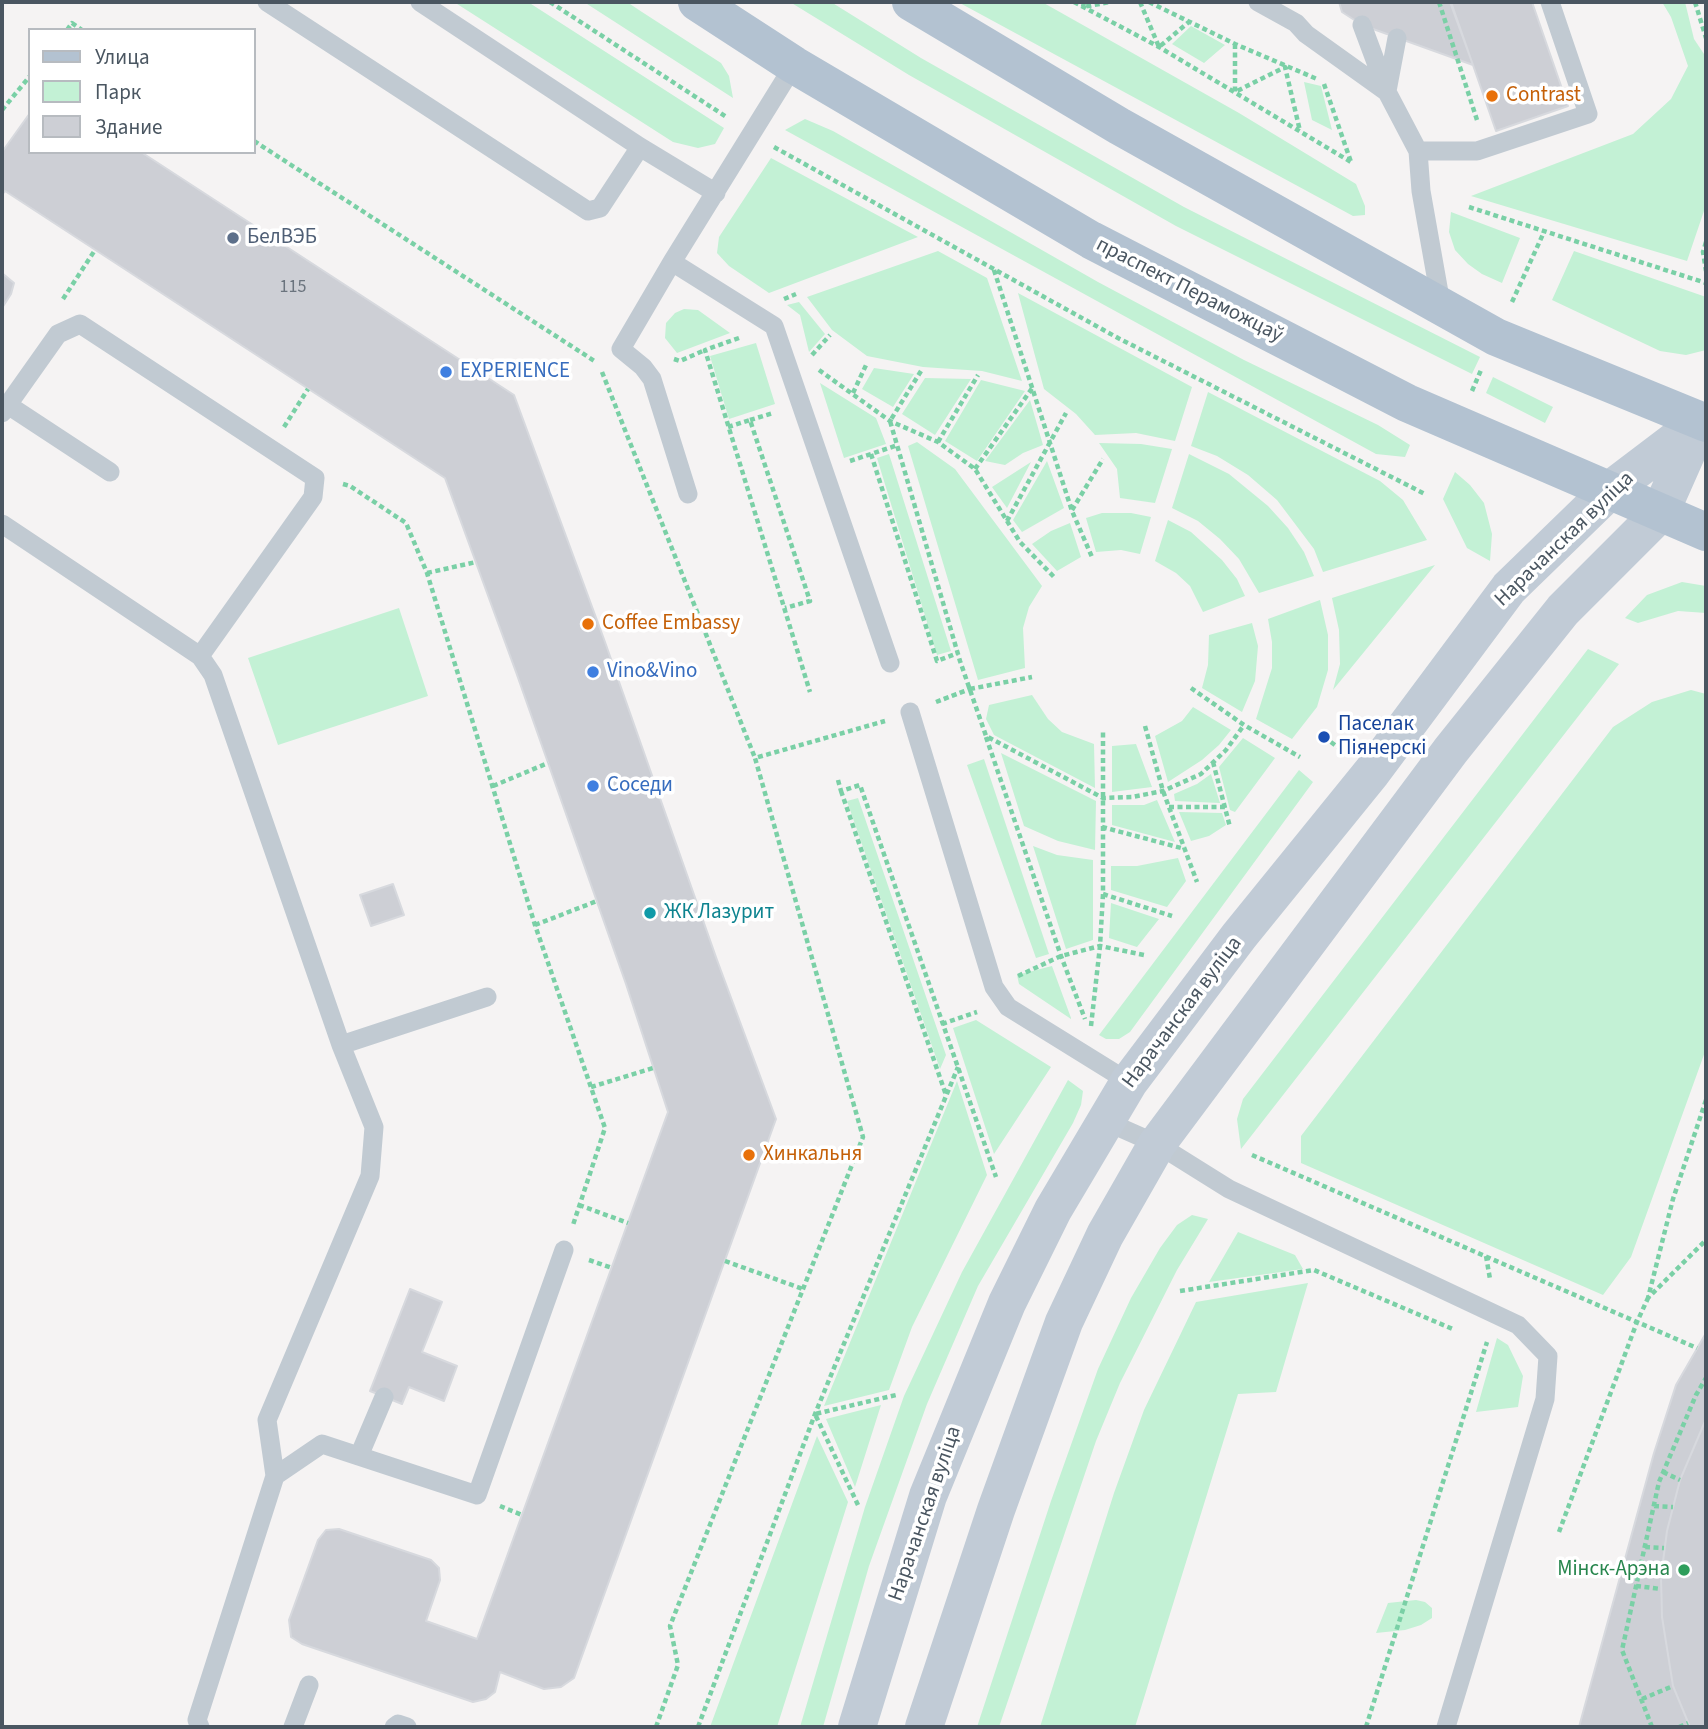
<!DOCTYPE html>
<meta charset="utf-8">
<style>
body{margin:0}
#map{position:relative;width:1708px;height:1729px;overflow:hidden;background:#f5f3f3;font-family:"Source Sans 3",sans-serif}
canvas{display:block}
.frame{position:absolute;inset:0;border:4px solid #4a5661;pointer-events:none}
.legend{position:absolute;left:28px;top:28px;width:228px;height:126px;box-sizing:border-box;background:#fff;border:2px solid #b7bbc0;margin:0;padding:9px 12px;list-style:none;font-size:21px;color:#4a5661}
.legend li{display:flex;align-items:center;gap:14px;height:35px}
.legend b{width:35px;border:2px solid #b7bbc0}
</style>
<div id="map">
<canvas width="1708" height="1729"></canvas>
<div class="frame"></div>
<ul class="legend">
<li><b style="height:9px;background:#b3c2d1"></b>Улица</li>
<li><b style="height:19px;background:#c3f1d5"></b>Парк</li>
<li><b style="height:19px;background:#cdcfd5"></b>Здание</li>
</ul>
</div>
<script>
const ctx = document.querySelector('canvas').getContext('2d');
ctx.lineJoin = 'round';
function fill(path, color) {
  ctx.fillStyle = color;
  ctx.fill(path, 'evenodd');
}
function shape(rows) {
  const path = new Path2D();
  for (const r of rows) {
    path.moveTo(r[0], r[1]);
    for (let i = 2; i < r.length; i += 2) path.lineTo(r[i], r[i + 1]);
  }
  return path;
}
function trace(path, color, width, dash) {
  ctx.strokeStyle = color;
  ctx.lineWidth = width;
  ctx.lineCap = dash ? 'butt' : 'round';
  ctx.setLineDash(dash || []);
  ctx.stroke(path);
}
function drawText(font, color, halo, rows, align = 'center') {
  ctx.font = font + ' "Source Sans 3",sans-serif';
  ctx.lineWidth = 7;
  ctx.setLineDash([]);
  ctx.textBaseline = 'middle';
  ctx.strokeStyle = halo;
  ctx.fillStyle = color;
  for (const [text, x, y, turn = 0] of rows) {
    ctx.save();
    ctx.translate(x, y);
    ctx.rotate((+turn || 0) * Math.PI / 180);
    ctx.textAlign = isNaN(turn) ? turn : align;
    if (halo) ctx.strokeText(text, 0, 0);
    ctx.fillText(text, 0, 0);
    ctx.restore();
  }
}
fill(shape([
 [454,2,528,2,724,128,715,144,698,148,673,142],
 [584,2,627,2,642,12,721,63,729,76,733,98],
 [790,2,831,2,921,58,1184,207,1480,357,1472,374,1176,226,909,75],
 [958,2,1042,2,1239,113,1356,184,1365,206,1365,215,1353,216],
 [1662,2,1685,2,1694,39,1706,57,1706,205,1687,261,1471,196,1633,134,1671,99,1688,66,1671,17],
 [1191,26,1225,45,1204,63,1172,44],
 [1304,82,1321,86,1332,130,1312,120],
 [805,119,833,131,1098,282,1244,360,1378,425,1410,445,1405,457,1376,454,785,130],
 [771,158,918,237,769,293,729,266,717,253,719,237],
 [1451,212,1520,238,1502,283,1482,274,1468,264,1455,250,1449,232],
 [938,251,987,278,1022,381,982,371,923,367,867,356,832,330,807,297],
 [1574,251,1706,297,1706,350,1686,355,1660,351,1552,300],
 [1018,293,1192,387,1175,441,1136,433,1095,435,1076,414,1044,389],
 [799,302,825,334,809,352,800,315,787,305],
 [684,309,698,310,730,333,677,353,665,338,666,323,675,313],
 [756,343,775,404,729,419,710,356],
 [874,368,914,374,893,407,862,389],
 [1493,377,1553,407,1545,423,1486,393],
 [925,378,971,379,935,435,902,414],
 [981,380,1025,391,977,461,945,441],
 [820,383,876,418,886,444,844,458],
 [1208,392,1380,481,1403,500,1427,540,1323,572,1314,549,1277,500,1248,475,1217,456,1191,446],
 [1030,400,1043,445,1023,453,1005,465,985,461],
 [917,442,955,469,1042,586,1029,607,1023,628,1025,668,978,680,908,446],
 [1099,443,1141,444,1172,449,1155,503,1120,498,1117,469],
 [889,454,951,651,937,655,877,458],
 [1189,454,1229,474,1268,506,1288,528,1304,552,1314,576,1259,593,1239,559,1220,539,1198,521,1172,508],
 [1047,461,1064,508,1022,532,1013,520],
 [1031,462,1007,508,992,487],
 [1455,472,1470,485,1484,503,1492,534,1490,561,1467,548,1443,499],
 [1102,513,1131,513,1151,517,1140,554,1121,550,1096,552,1086,518],
 [1168,520,1191,532,1222,560,1237,579,1245,596,1203,612,1190,586,1176,573,1155,561],
 [1070,523,1081,557,1057,571,1032,544,1051,531],
 [1435,565,1333,690,1340,664,1339,630,1332,598],
 [1682,582,1706,586,1706,613,1678,611,1638,623,1625,618,1647,595],
 [1320,600,1328,635,1328,670,1317,707,1292,739,1256,719,1272,668,1272,642,1268,619],
 [399,608,428,696,278,745,248,658],
 [1252,623,1258,646,1255,681,1242,712,1202,688,1208,665,1209,635],
 [1588,649,1619,664,1241,1149,1237,1119,1243,1099],
 [1691,690,1706,694,1706,1049,1631,1257,1603,1295,1301,1163,1301,1136,1613,727,1652,702],
 [1032,695,1048,719,1062,732,1094,744,1095,788,994,735,986,719,989,705],
 [1193,707,1231,730,1219,745,1202,760,1168,782,1155,736,1182,721],
 [1243,738,1275,758,1235,812,1230,810,1219,767],
 [1136,744,1152,787,1112,792,1112,746],
 [1001,753,1096,801,1095,850,1058,841,1024,826],
 [984,759,1049,954,1036,958,967,765],
 [1299,770,1313,782,1130,1032,1119,1039,1106,1039,1099,1035],
 [1211,774,1220,803,1175,801,1174,794,1197,784],
 [858,798,946,1055,940,1069,847,801],
 [1157,800,1175,842,1112,825,1112,805,1144,805],
 [1179,812,1222,813,1226,825,1209,836,1191,841],
 [1033,846,1057,855,1093,860,1093,940,1066,949],
 [1178,858,1186,881,1167,907,1111,890,1111,866,1137,866],
 [1111,903,1159,919,1137,947,1109,938],
 [1052,966,1071,1018,1071,1019,1019,984,1017,975],
 [976,1020,1051,1067,994,1154,953,1028],
 [1068,1080,1083,1091,1081,1105,1073,1123,978,1286,927,1404,869,1566,823,1727,800,1727,865,1507,904,1396,962,1272],
 [957,1081,987,1175,912,1327,889,1390,824,1406],
 [1192,1215,1208,1219,1177,1270,1120,1383,1096,1441,999,1727,977,1727,1051,1501,1098,1369,1131,1298,1160,1248,1177,1225],
 [1238,1232,1295,1255,1303,1269,1209,1282],
 [1308,1283,1276,1392,1238,1394,1135,1727,1040,1727,1114,1493,1144,1410,1196,1302],
 [1497,1338,1508,1345,1523,1376,1518,1407,1476,1412],
 [881,1405,855,1487,826,1419],
 [817,1436,848,1502,777,1727,710,1727],
 [1416,1600,1425,1602,1432,1608,1432,1618,1421,1625,1405,1630,1376,1633,1388,1603]
]), '#c3f1d5');
const building = shape([
 [1339,2,1450,2,1473,65,1362,25,1342,12,1339,2],
 [1451,2,1532,2,1568,106,1496,131,1451,2],
 [30,113,30,152,141,152,514,395,605,642,717,960,776,1119,574,1678,561,1687,544,1689,500,1672,495,1692,486,1699,473,1702,302,1644,291,1637,289,1620,318,1540,326,1530,339,1529,431,1560,439,1568,440,1580,426,1621,477,1639,668,1112,626,984,516,672,445,478,5,191,2,195,2,152,30,113],
 [2,273,14,283,11,294,2,308,2,273],
 [393,884,404,915,371,926,360,895,393,884],
 [410,1289,442,1302,422,1352,457,1366,444,1401,409,1387,402,1404,370,1391,410,1289],
 [1706,1333,1706,1419,1680,1480,1667,1531,1661,1577,1662,1617,1673,1686,1690,1727,1579,1727,1654,1453,1676,1385,1706,1333],
 [1706,1419,1706,1727,1690,1727,1673,1686,1662,1617,1661,1577,1667,1531,1680,1480,1706,1419]
]);
fill(building, '#cdcfd5');
trace(building, '#d7d9de', 2);
trace(shape([
 [550,2,728,118],
 [1074,2,1159,47,1351,162],
 [1084,2,1083,7,1110,2],
 [1140,2,1159,47,1190,21],
 [1149,2,1235,44,1317,79],
 [1439,2,1477,120],
 [1695,2,1706,38],
 [67,30,72,23,82,30],
 [1235,44,1235,92,1285,67,1300,131],
 [1324,84,1351,162],
 [2,110,30,76],
 [254,141,596,362],
 [774,147,1118,338,1425,494],
 [1469,207,1706,283],
 [1706,242,1703,252,1706,271],
 [994,270,1072,511,1092,557],
 [63,299,95,250],
 [784,299,796,294],
 [1512,302,1544,232],
 [739,338,705,350,810,692],
 [812,355,830,335],
 [674,359,680,361,705,350],
 [819,370,890,421,938,442,975,469,1020,542,1055,578],
 [921,371,890,421,960,661,986,736,1103,798,1132,797,1163,791,1201,774,1226,750,1244,725],
 [602,372,755,758],
 [1472,391,1481,370],
 [853,393,867,363],
 [750,420,773,413],
 [284,427,308,389],
 [728,427,750,420,810,601,785,608],
 [938,442,978,375],
 [871,454,937,661,958,653],
 [850,461,898,445],
 [975,469,1033,387],
 [343,484,350,486,406,523,427,573,535,925,605,1128,573,1225],
 [1072,510,1103,459],
 [1007,521,1066,413],
 [427,573,476,562],
 [1191,688,1244,725,1300,757],
 [970,689,1032,677],
 [936,702,970,689,936,702],
 [1145,726,1163,791,1197,882],
 [986,737,1061,956,1085,1019],
 [1324,737,1343,751],
 [1213,762,1230,827],
 [838,780,841,791,860,785,996,1177],
 [493,786,548,763],
 [841,791,946,1095],
 [1169,807,1225,807],
 [1102,827,1185,849],
 [1103,894,1172,916],
 [535,925,597,901],
 [1018,976,1061,956,1100,946,1144,955],
 [942,1024,977,1012],
 [1091,1026,1100,946,1103,894,1103,730],
 [591,1087,653,1068],
 [1706,1100,1673,1199,1648,1298,1706,1240],
 [1252,1155,1637,1322,1648,1298],
 [579,1205,628,1223],
 [1486,1256,1490,1279],
 [589,1260,612,1268],
 [725,1261,803,1289],
 [1180,1291,1314,1270,1455,1330],
 [1663,1472,1680,1480],
 [858,1505,815,1414,896,1395],
 [500,1506,522,1515],
 [1654,1506,1673,1507],
 [1559,1532,1637,1322,1697,1348],
 [1645,1547,1664,1548],
 [1636,1586,1661,1589],
 [1642,1699,1673,1686],
 [656,1727,678,1665,670,1626,863,1137,755,758,885,721],
 [698,1727,815,1414,958,1067],
 [1366,1727,1487,1342],
 [1652,1727,1622,1650,1659,1482,1696,1395,1706,1378],
 [1679,1727,1688,1723]
]), '#7ad0a6', 4.5, [5, 3.5]);
trace(shape([
 [267,2,588,211,600,208,640,147],
 [420,2,640,147,716,193],
 [1258,2,1296,23,1306,34,1387,92],
 [1362,25,1387,92,1418,151,1421,191,1441,304],
 [794,65,672,262,774,326,890,663],
 [1387,91,1397,38],
 [1418,151,1477,151,1588,114,1550,2],
 [672,262,621,349,643,367,652,379,688,494],
 [8,405,110,472],
 [2,413,58,334,80,324,315,478,313,497,200,656],
 [2,524,200,656,213,675,341,1045,374,1127,370,1176,267,1420,275,1476],
 [910,712,994,987,1008,1007,1129,1082],
 [341,1045,487,997],
 [1105,1121,1157,1144,1229,1189,1518,1325,1548,1356,1545,1399,1446,1727],
 [359,1456,384,1397],
 [200,1727,197,1720,275,1476,322,1444,477,1495,564,1250],
 [293,1727,309,1685],
 [394,1727,398,1724,407,1727]
]), '#c1cad2', 19);
trace(shape([
 [857,1727,928,1496,1007,1303,1053,1210,1129,1082,1239,936,1372,772,1509,588,1610,490,1701,421],
 [924,1727,996,1510,1064,1322,1105,1235,1157,1144,1451,750,1563,610,1660,513,1699,425]
]), '#c1cbd6', 38);
trace(shape([
 [697,2,794,65,1091,240,1407,403,1706,532],
 [911,2,1119,126,1496,337,1706,423]
]), '#b3c2d1', 38);
for (const [x, y, r, color] of [
 [1492,96,7,"#e8710a"],
 [233,238,7,"#5c6f8a"],
 [446,372,7,"#3f7fe0"],
 [588,624,7,"#e8710a"],
 [593,672,7,"#3f7fe0"],
 [1324,737,7,"#1a4fb4"],
 [593,786,7,"#3f7fe0"],
 [650,913,7,"#0f9aa8"],
 [749,1155,7,"#e8710a"],
 [1684,1570,7,"#2e9e5b"]
]) {
  const dot = new Path2D();
  dot.arc(x, y, r, 0, 2 * Math.PI);
  ctx.fillStyle = color;
  ctx.fill(dot);
  trace(dot, '#fff', 2.5);
}
drawText('18px', '#6b747e', null, [
 ["115",293,288]
]);
drawText('21px', '#c56008', '#fff', [
 ["Contrast",1506,96],
 ["Coffee Embassy",602,624],
 ["Хинкальня",763,1155]
], 'left');
drawText('21px', '#4e5e75', '#fff', [
 ["БелВЭБ",247,238]
], 'left');
drawText('21px', '#4a5661', '#fff', [
 ["праспект Пераможцаў",1189,291,27],
 ["Нарачанская вуліца",1565,540,-44],
 ["Нарачанская вуліца",1183,1013,-53],
 ["Нарачанская вуліца",926,1514,-71]
]);
drawText('21px', '#366cbe', '#fff', [
 ["EXPERIENCE",460,372],
 ["Vino&Vino",607,672],
 ["Соседи",607,786]
], 'left');
drawText('21px', '#164399', '#fff', [
 ["Паселак",1338,725],
 ["Піянерскі",1338,749]
], 'left');
drawText('21px', '#0d838f', '#fff', [
 ["ЖК Лазурит",664,913]
], 'left');
drawText('21px', '#27864d', '#fff', [
 ["Мінск-Арэна",1670,1570]
], 'right');
</script>
